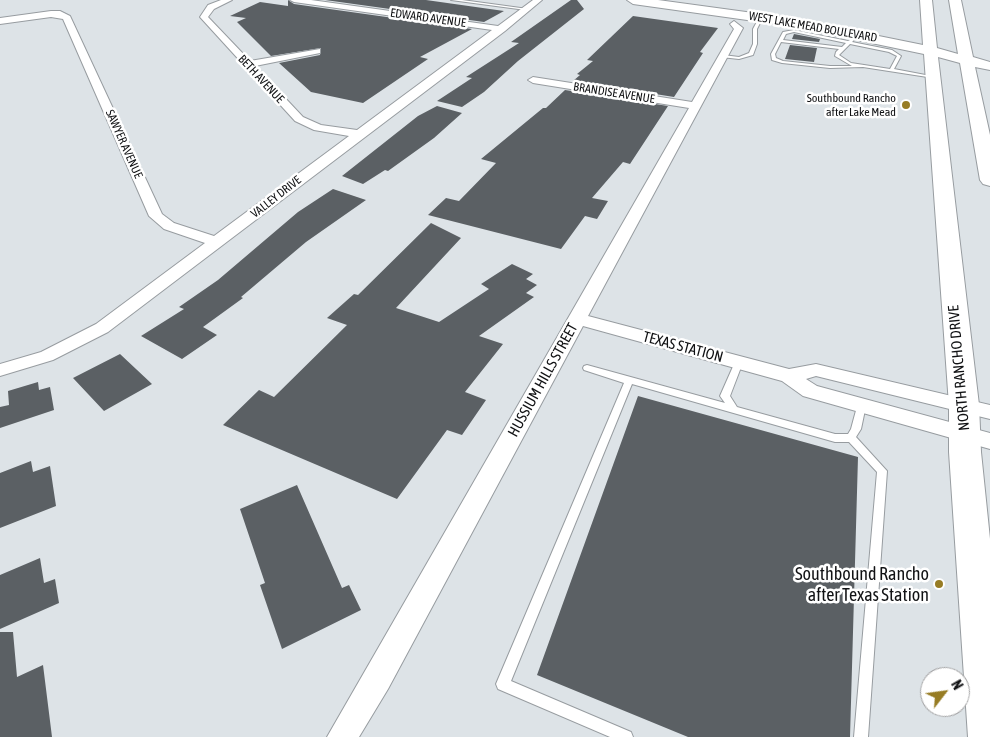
<!DOCTYPE html>
<style>
body{margin:0}
#map{position:relative;width:990px;height:737px;overflow:hidden;background:#dde3e7;font-family:"Asap Condensed",sans-serif}
canvas{display:block}
.north{position:absolute;left:920px;top:667px;width:50px;height:50px;box-sizing:border-box;background:#fff;border:1px solid #a0a0a1;border-radius:50%;rotate:60deg;font-size:14px;font-weight:700;line-height:20px;text-align:center;color:#111214}
.north::after{content:'';display:block;margin:auto;width:18px;height:22px;background:#977c24;clip-path:polygon(50% 0,100% 100%,50% 72%,0 100%)}
</style>
<div id="map">
<canvas width="990" height="737"></canvas>
<div class="north">N</div>
</div>
<script>
const ctx = document.querySelector('canvas').getContext('2d');
ctx.lineJoin = 'round';
function fill(path, color) {
  ctx.fillStyle = color;
  ctx.fill(path, 'evenodd');
}
function shape(rows) {
  const path = new Path2D();
  for (const r of rows) {
    path.moveTo(r[0], r[1]);
    for (let i = 2; i < r.length; i += 2) path.lineTo(r[i], r[i + 1]);
  }
  return path;
}
function trace(path, color, width, dash) {
  ctx.strokeStyle = color;
  ctx.lineWidth = width;
  ctx.lineCap = dash ? 'butt' : 'round';
  ctx.setLineDash(dash || []);
  ctx.stroke(path);
}
function drawText(font, color, halo, rows, align = 'center') {
  ctx.font = font + ' "Asap Condensed",sans-serif';
  ctx.lineWidth = 5;
  ctx.setLineDash([]);
  ctx.textBaseline = 'middle';
  ctx.strokeStyle = halo;
  ctx.fillStyle = color;
  for (const [text, x, y, turn = 0] of rows) {
    ctx.save();
    ctx.translate(x, y);
    ctx.rotate((+turn || 0) * Math.PI / 180);
    ctx.textAlign = isNaN(turn) ? turn : align;
    if (halo) ctx.strokeText(text, 0, 0);
    ctx.fillText(text, 0, 0);
    ctx.restore();
  }
}
fill(shape([
 [288,0,294,4,472,29,420,57,428,59,363,103,311,92,279,63,320,55,321,48,271,56,237,22,246,18,230,16,260,2,288,6],
 [325,0,426,0,504,11,484,22],
 [571,0,577,0,584,9,518,61,484,92,462,107,437,101,472,78,466,77,519,43,511,42],
 [633,16,718,28,700,52,703,53,674,97,573,81,580,75,577,74,593,61,587,60],
 [794,34,820,39,819,42,792,39],
 [790,45,817,48,814,62,785,59],
 [565,90,668,106,630,164,623,162,592,198,608,201,597,219,585,216,561,249,428,215,446,198,459,201,496,163,481,159,543,108,546,108],
 [437,106,462,113,434,138,388,171,385,170,363,184,342,176,418,116],
 [333,189,366,200,306,242,241,297,243,298,203,327,217,335,182,359,141,336,184,309,179,307,218,280,298,212],
 [431,223,461,238,396,308,439,322,489,289,481,284,512,264,533,274,526,279,537,285,526,293,534,297,479,336,503,344,465,392,486,400,462,435,447,430,397,499,223,425,259,390,274,397,347,325,327,318,354,294,358,295],
 [120,354,152,384,104,411,73,378],
 [38,382,39,390,50,387,54,410,0,428,0,407,9,405,8,391],
 [638,396,858,457,850,737,688,737,537,675],
 [31,461,33,472,50,466,56,506,0,528,0,473],
 [297,485,342,588,349,585,361,610,282,649,260,585,265,583,240,509],
 [40,558,44,583,55,579,59,603,0,629,0,575],
 [0,632,13,632,17,677,43,665,52,737,0,737]
]), '#5b6064');
const lane = shape([
 [451,0,462,0,528,9,526,10,451,0],
 [760,16,763,17,757,29,757,44,753,55,739,59,721,57,723,55,739,57,749,53,753,44,753,29,760,16],
 [794,30,848,41,852,39,854,40,852,42,892,50,901,56,894,69,936,77,934,78,863,67,830,68,782,63,772,60,771,54,783,32,794,30],
 [794,32,846,43,842,47,783,40,786,34,794,32],
 [781,42,839,49,836,52,835,56,852,66,830,66,783,61,776,58,775,54,781,42],
 [850,44,889,52,897,56,890,69,851,63,839,55,850,44],
 [739,359,743,362,730,396,737,407,835,434,848,434,851,429,858,403,861,402,864,403,866,405,861,429,856,437,887,471,868,737,854,737,877,472,849,442,835,442,632,384,511,681,631,732,633,737,610,737,498,689,496,684,624,383,584,370,583,368,584,366,587,365,725,403,720,396,735,362,739,359]
]);
const street = shape([
 [221,0,232,0,214,9,208,17,250,61,320,49,320,53,255,66,303,117,321,125,357,130,492,30,294,2,290,0,311,0,498,26,533,0,542,0,505,31,108,332,53,360,0,376,0,364,41,352,96,324,205,243,164,229,149,216,63,19,51,17,0,24,0,18,51,11,60,11,70,16,162,214,174,223,214,236,349,136,314,130,295,121,200,17,208,5,221,0],
 [734,21,743,28,588,316,789,369,816,364,990,405,990,419,816,376,806,379,817,386,990,433,990,449,803,396,782,381,583,326,388,689,359,737,327,737,689,108,533,83,528,80,533,77,692,102,734,29,730,24,734,21]
]);
const primary = shape([
 [627,0,658,0,790,18,923,45,920,0,932,0,937,48,958,54,949,0,961,0,973,57,990,62,990,70,975,67,990,135,990,186,983,184,980,180,960,63,938,57,979,405,981,452,990,539,990,737,968,737,949,452,949,405,924,54,790,26,633,4,627,0]
]);
trace(lane, '#979ca0', 2);
trace(street, '#979ca0', 2);
trace(primary, '#979ca0', 2);
fill(lane, '#fff');
fill(street, '#fff');
fill(primary, '#fff');
for (const [x, y, r, color] of [
 [906,105,5,"#977c24"],
 [939,584,5,"#977c24"]
]) {
  const dot = new Path2D();
  dot.arc(x, y, r, 0, 2 * Math.PI);
  ctx.fillStyle = color;
  ctx.fill(dot);
  trace(dot, '#fff', 2);
}
drawText('12px', '#111214', '#fff', [
 ["EDWARD AVENUE",428,18,8],
 ["WEST LAKE MEAD BOULEVARD",813,27,10],
 ["BETH AVENUE",261,79,47],
 ["BRANDISE AVENUE",614,93,9],
 ["SAWYER AVENUE",124,144,66],
 ["VALLEY DRIVE",276,197,-38]
]);
drawText('12px', '#111214', '#fff', [
 ["Southbound Rancho",896,98],
 ["after Lake Mead",896,112]
], 'right');
drawText('15px', '#111214', '#fff', [
 ["TEXAS STATION",683,347,15],
 ["NORTH RANCHO DRIVE",959,368,-95],
 ["HUSSIUM HILLS STREET",543,380,-61]
]);
drawText('18px', '#111214', '#fff', [
 ["Southbound Rancho",929,574],
 ["after Texas Station",929,595]
], 'right');
</script>
